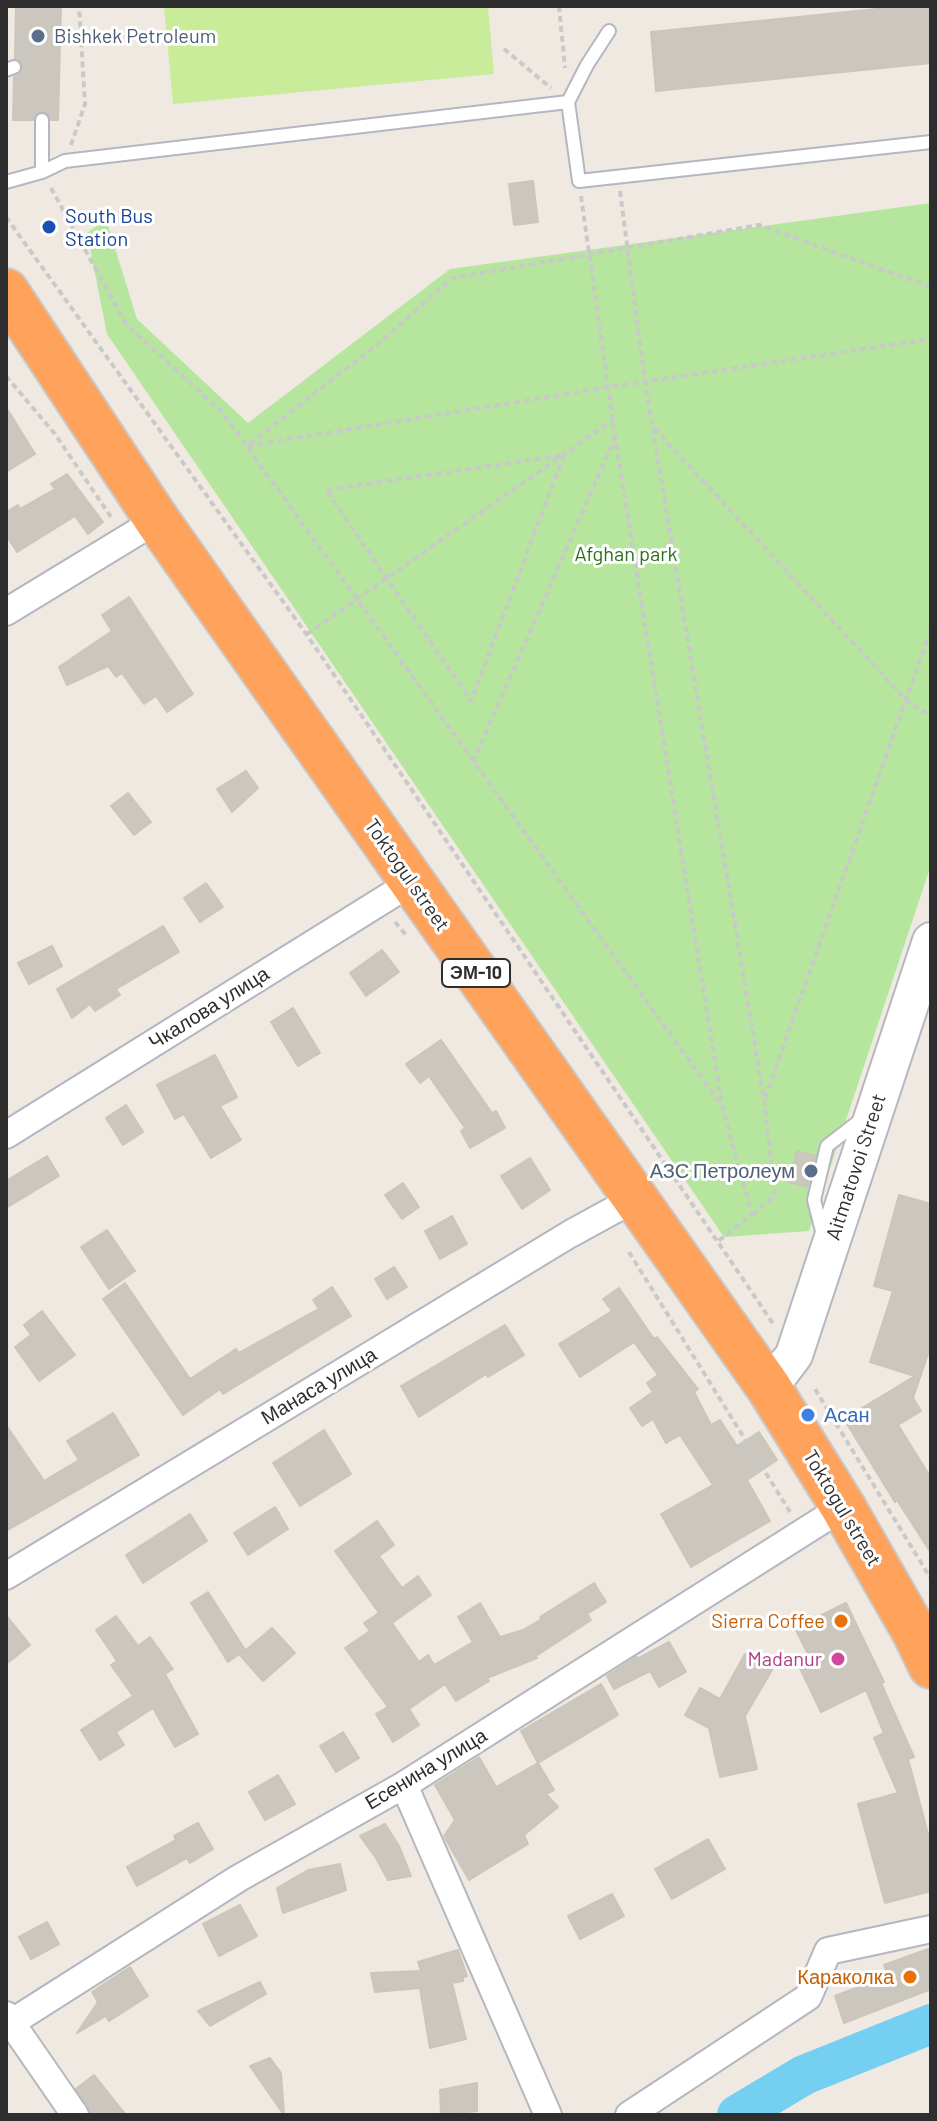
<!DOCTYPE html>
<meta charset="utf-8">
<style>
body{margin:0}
#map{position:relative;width:937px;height:2121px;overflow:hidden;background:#efe9e1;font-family:Barlow,sans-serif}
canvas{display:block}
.frame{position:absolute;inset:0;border:8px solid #2e2e2e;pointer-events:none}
</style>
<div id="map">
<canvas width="937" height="2121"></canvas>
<div class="frame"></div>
</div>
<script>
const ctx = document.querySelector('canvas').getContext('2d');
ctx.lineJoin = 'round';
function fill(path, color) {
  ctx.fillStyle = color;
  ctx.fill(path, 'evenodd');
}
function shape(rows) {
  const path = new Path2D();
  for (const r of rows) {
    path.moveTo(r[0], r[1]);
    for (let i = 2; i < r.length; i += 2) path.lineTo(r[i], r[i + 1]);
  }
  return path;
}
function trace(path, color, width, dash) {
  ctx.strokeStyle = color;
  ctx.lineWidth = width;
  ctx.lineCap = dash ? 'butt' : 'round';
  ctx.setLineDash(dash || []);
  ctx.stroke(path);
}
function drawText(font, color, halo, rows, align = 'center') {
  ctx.font = font + ' Barlow,sans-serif';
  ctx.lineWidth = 6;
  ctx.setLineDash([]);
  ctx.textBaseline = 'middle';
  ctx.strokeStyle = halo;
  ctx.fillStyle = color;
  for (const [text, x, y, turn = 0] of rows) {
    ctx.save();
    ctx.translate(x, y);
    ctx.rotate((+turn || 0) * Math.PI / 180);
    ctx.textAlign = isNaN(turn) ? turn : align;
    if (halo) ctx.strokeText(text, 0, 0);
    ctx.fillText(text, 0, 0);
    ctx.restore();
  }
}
fill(shape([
 [931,203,931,865,809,1231,724,1237,107,334,87,233,106,219,137,319,248,423,450,269]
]), '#b6e59e');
fill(shape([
 [164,6,488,6,494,74,173,104]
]), '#c9ec9a');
trace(shape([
 [737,2115,804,2075,931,2024]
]), '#75cff0', 40);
const building = shape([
 [16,6,61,6,58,120,51,120,49,115,43,111,37,113,33,120,13,120,14,77,20,73,23,68,20,61,15,58,16,6],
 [906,6,931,6,931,63,656,91,651,32,906,6],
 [533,181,538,222,514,225,509,184,533,181],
 [6,407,35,454,6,472,6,407],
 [67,474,103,522,88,534,75,516,17,552,6,535,6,512,18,505,20,509,55,489,51,484,67,474],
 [129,597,193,694,167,712,156,696,144,704,122,673,116,677,108,666,67,685,59,667,112,631,102,615,129,597],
 [246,771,258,788,232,812,217,789,246,771],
 [128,793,151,822,134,835,111,806,128,793],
 [206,883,223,907,200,922,184,898,206,883],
 [163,926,179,952,116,989,120,995,95,1011,90,1004,72,1018,57,989,163,926],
 [52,946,62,966,29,984,18,963,52,946],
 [382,950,399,972,366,996,350,973,382,950],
 [293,1008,320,1053,298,1066,271,1022,293,1008],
 [441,1040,492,1113,496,1111,505,1128,470,1148,461,1131,465,1128,429,1076,420,1083,406,1064,441,1040],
 [215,1055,237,1097,220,1106,241,1140,211,1158,184,1114,175,1119,157,1085,215,1055],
 [126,1105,143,1132,123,1145,106,1118,126,1105],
 [797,1151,815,1156,808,1187,789,1182,797,1151],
 [47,1156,59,1176,6,1208,6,1181,47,1156],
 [530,1158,550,1190,522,1209,501,1176,530,1158],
 [403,1183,419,1207,402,1219,385,1195,403,1183],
 [899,1195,931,1204,931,1345,913,1398,921,1411,898,1425,931,1478,931,1553,897,1500,895,1502,844,1419,915,1376,870,1362,893,1291,874,1286,899,1195],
 [452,1216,467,1244,440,1259,425,1231,452,1216],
 [107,1230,135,1271,109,1289,81,1247,107,1230],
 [394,1267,407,1287,387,1299,375,1279,394,1267],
 [125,1283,190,1379,236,1349,239,1353,319,1309,313,1300,332,1287,351,1316,223,1394,220,1389,183,1415,103,1299,125,1283],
 [619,1288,654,1339,657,1337,698,1389,694,1392,711,1425,720,1420,737,1446,759,1432,777,1460,747,1480,770,1521,691,1567,661,1514,713,1485,680,1435,666,1443,653,1419,642,1426,630,1408,653,1392,647,1383,658,1375,634,1342,580,1377,559,1344,612,1311,603,1299,619,1288],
 [42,1311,75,1355,39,1381,15,1347,31,1335,24,1325,42,1311],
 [505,1325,524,1355,488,1377,486,1374,419,1417,401,1386,505,1325],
 [113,1413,139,1455,6,1531,6,1425,44,1481,79,1460,67,1441,113,1413],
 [324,1430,351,1474,300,1506,273,1463,324,1430],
 [275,1507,288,1529,248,1555,234,1533,275,1507],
 [190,1514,207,1541,143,1583,126,1555,190,1514],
 [377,1521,394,1545,379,1556,402,1588,418,1576,431,1595,392,1623,419,1662,428,1655,434,1665,473,1642,458,1617,480,1603,500,1637,523,1630,542,1619,540,1617,594,1583,606,1602,587,1614,591,1620,536,1656,537,1658,487,1678,489,1681,456,1701,445,1684,409,1709,419,1725,393,1742,376,1714,388,1707,345,1648,370,1631,364,1623,379,1613,335,1551,377,1521],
 [208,1592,245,1650,228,1662,191,1603,208,1592],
 [846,1603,884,1682,881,1683,914,1757,908,1759,931,1845,931,1891,885,1903,858,1804,898,1793,874,1738,884,1733,866,1690,821,1712,797,1662,809,1656,795,1628,846,1603],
 [6,1615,30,1645,6,1664,6,1615],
 [116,1616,138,1646,150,1637,173,1669,165,1674,198,1734,175,1747,153,1708,116,1732,124,1745,100,1760,81,1730,133,1696,111,1665,117,1661,96,1630,116,1616],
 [272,1628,295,1653,263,1681,240,1655,272,1628],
 [669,1642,686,1672,659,1687,650,1671,614,1689,607,1676,636,1657,639,1658,669,1642],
 [745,1654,772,1670,745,1716,757,1769,720,1777,709,1728,685,1715,700,1688,720,1699,745,1654],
 [601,1684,618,1715,538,1763,521,1731,601,1684],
 [343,1732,359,1758,336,1772,320,1746,343,1732],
 [479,1757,496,1787,538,1763,554,1790,546,1794,558,1807,524,1835,528,1844,469,1880,444,1836,455,1820,435,1785,479,1757],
 [278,1775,295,1804,265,1820,249,1792,278,1775],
 [198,1823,213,1849,190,1863,187,1858,137,1886,127,1867,176,1840,174,1836,198,1823],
 [385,1824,399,1846,411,1876,388,1880,376,1858,360,1836,385,1824],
 [708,1839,725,1869,672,1899,655,1869,708,1839],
 [340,1864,346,1890,283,1913,277,1888,308,1870,340,1864],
 [612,1894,624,1916,580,1939,568,1916,612,1894],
 [240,1905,257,1936,219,1956,203,1924,240,1905],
 [47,1922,59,1944,31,1959,19,1937,47,1922],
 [931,1948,931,1989,844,2023,835,1996,888,1976,884,1965,931,1948],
 [458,1950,467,1976,463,1977,463,1981,452,1983,466,2039,430,2048,420,1988,375,1992,371,1973,421,1971,418,1962,458,1950],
 [130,1967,148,1996,109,2021,106,2016,77,2033,98,2002,92,1992,130,1967],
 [260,1982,266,1994,210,2026,198,2011,260,1982],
 [270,2058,281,2073,284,2115,250,2066,270,2058],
 [94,2075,126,2115,91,2115,88,2106,76,2089,94,2075],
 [477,2083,477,2111,441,2115,440,2090,477,2083]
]);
fill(building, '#cbc7bf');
trace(building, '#cbc5ba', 2);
const lane = shape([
 [609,31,587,65,568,102,579,181,931,142],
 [6,70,14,67],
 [42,172,42,120],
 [6,182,42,172,65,161,568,102],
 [823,1235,814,1200,827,1146,863,1118]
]);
const street = shape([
 [6,612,157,520],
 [6,1135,412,882],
 [6,1576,570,1234,634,1199],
 [404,1785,548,2115],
 [6,2015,75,2115],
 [6,2026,239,1878,404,1785,843,1507],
 [629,2115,808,1997,828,1951,931,1929]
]);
const secondary = shape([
 [769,1388,794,1355,931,941]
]);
const highway = shape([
 [6,291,157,520,769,1388,843,1507,914,1631,931,1666]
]);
trace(lane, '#b4b7c1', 16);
trace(street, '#b4b7c1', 30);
trace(secondary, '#b4b7c1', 40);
trace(highway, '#c9c9c9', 48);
trace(shape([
 [559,6,565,68],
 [504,49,551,88],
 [71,145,85,104,79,6],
 [51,188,126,324,222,412,722,1106],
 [620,191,645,382,764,1100,775,1195,752,1215],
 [581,196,615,437,722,1106,752,1215,717,1242],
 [6,217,307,635,774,1325],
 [931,287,759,225,452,278,383,340,247,446,608,387,931,339],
 [6,376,55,434,113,520],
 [654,428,907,701,931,716],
 [564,455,471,701,326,490,564,455],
 [307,634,613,420],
 [473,762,615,438],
 [395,922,406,935],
 [765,1098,931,629],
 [629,1252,790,1512],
 [815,1389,931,1579]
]), '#c9c9c9', 4, [6, 4]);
trace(lane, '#fff', 12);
trace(street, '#fff', 26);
trace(secondary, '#fff', 36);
trace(highway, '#ffa35c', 44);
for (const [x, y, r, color] of [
 [38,36,8,"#5c6f8a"],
 [49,227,8,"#1a4fb4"],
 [811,1171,8,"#5c6f8a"],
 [808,1415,8,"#3f7fe0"],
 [841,1621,8,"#e8710a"],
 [838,1659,8,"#d1479c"],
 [910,1977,8,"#e8710a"]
]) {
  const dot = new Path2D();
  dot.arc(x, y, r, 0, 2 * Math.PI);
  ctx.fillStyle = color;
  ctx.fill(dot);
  trace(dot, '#fff', 3);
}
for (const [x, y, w] of [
 [476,973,68]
]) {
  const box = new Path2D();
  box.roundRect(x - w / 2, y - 14, w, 28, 6);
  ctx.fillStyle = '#fff';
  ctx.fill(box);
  trace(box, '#2e2e2e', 2);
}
drawText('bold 18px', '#2e2e2e', null, [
 ["ЭМ-10",476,973]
]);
drawText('20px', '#4e5e75', '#fff', [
 ["Bishkek Petroleum",54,36],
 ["АЗС Петролеум",795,1171,"right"]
], 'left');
drawText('20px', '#164399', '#fff', [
 ["South Bus",65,216],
 ["Station",65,239]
], 'left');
drawText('20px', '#2c6e1b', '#fff', [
 ["Afghan park",626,554]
]);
drawText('20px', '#2e2e2e', '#fff', [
 ["Toktogul street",407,875,55],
 ["Чкалова улица",209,1008,-32],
 ["Aitmatovoi Street",856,1167,-72],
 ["Манаса улица",319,1386,-31],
 ["Toktogul street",842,1508,59],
 ["Есенина улица",426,1769,-31]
]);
drawText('20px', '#366cbe', '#fff', [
 ["Асан",824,1415]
], 'left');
drawText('20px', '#c56008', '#fff', [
 ["Sierra Coffee",825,1621],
 ["Караколка",894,1977]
], 'right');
drawText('20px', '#b23c85', '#fff', [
 ["Madanur",822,1659]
], 'right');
</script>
